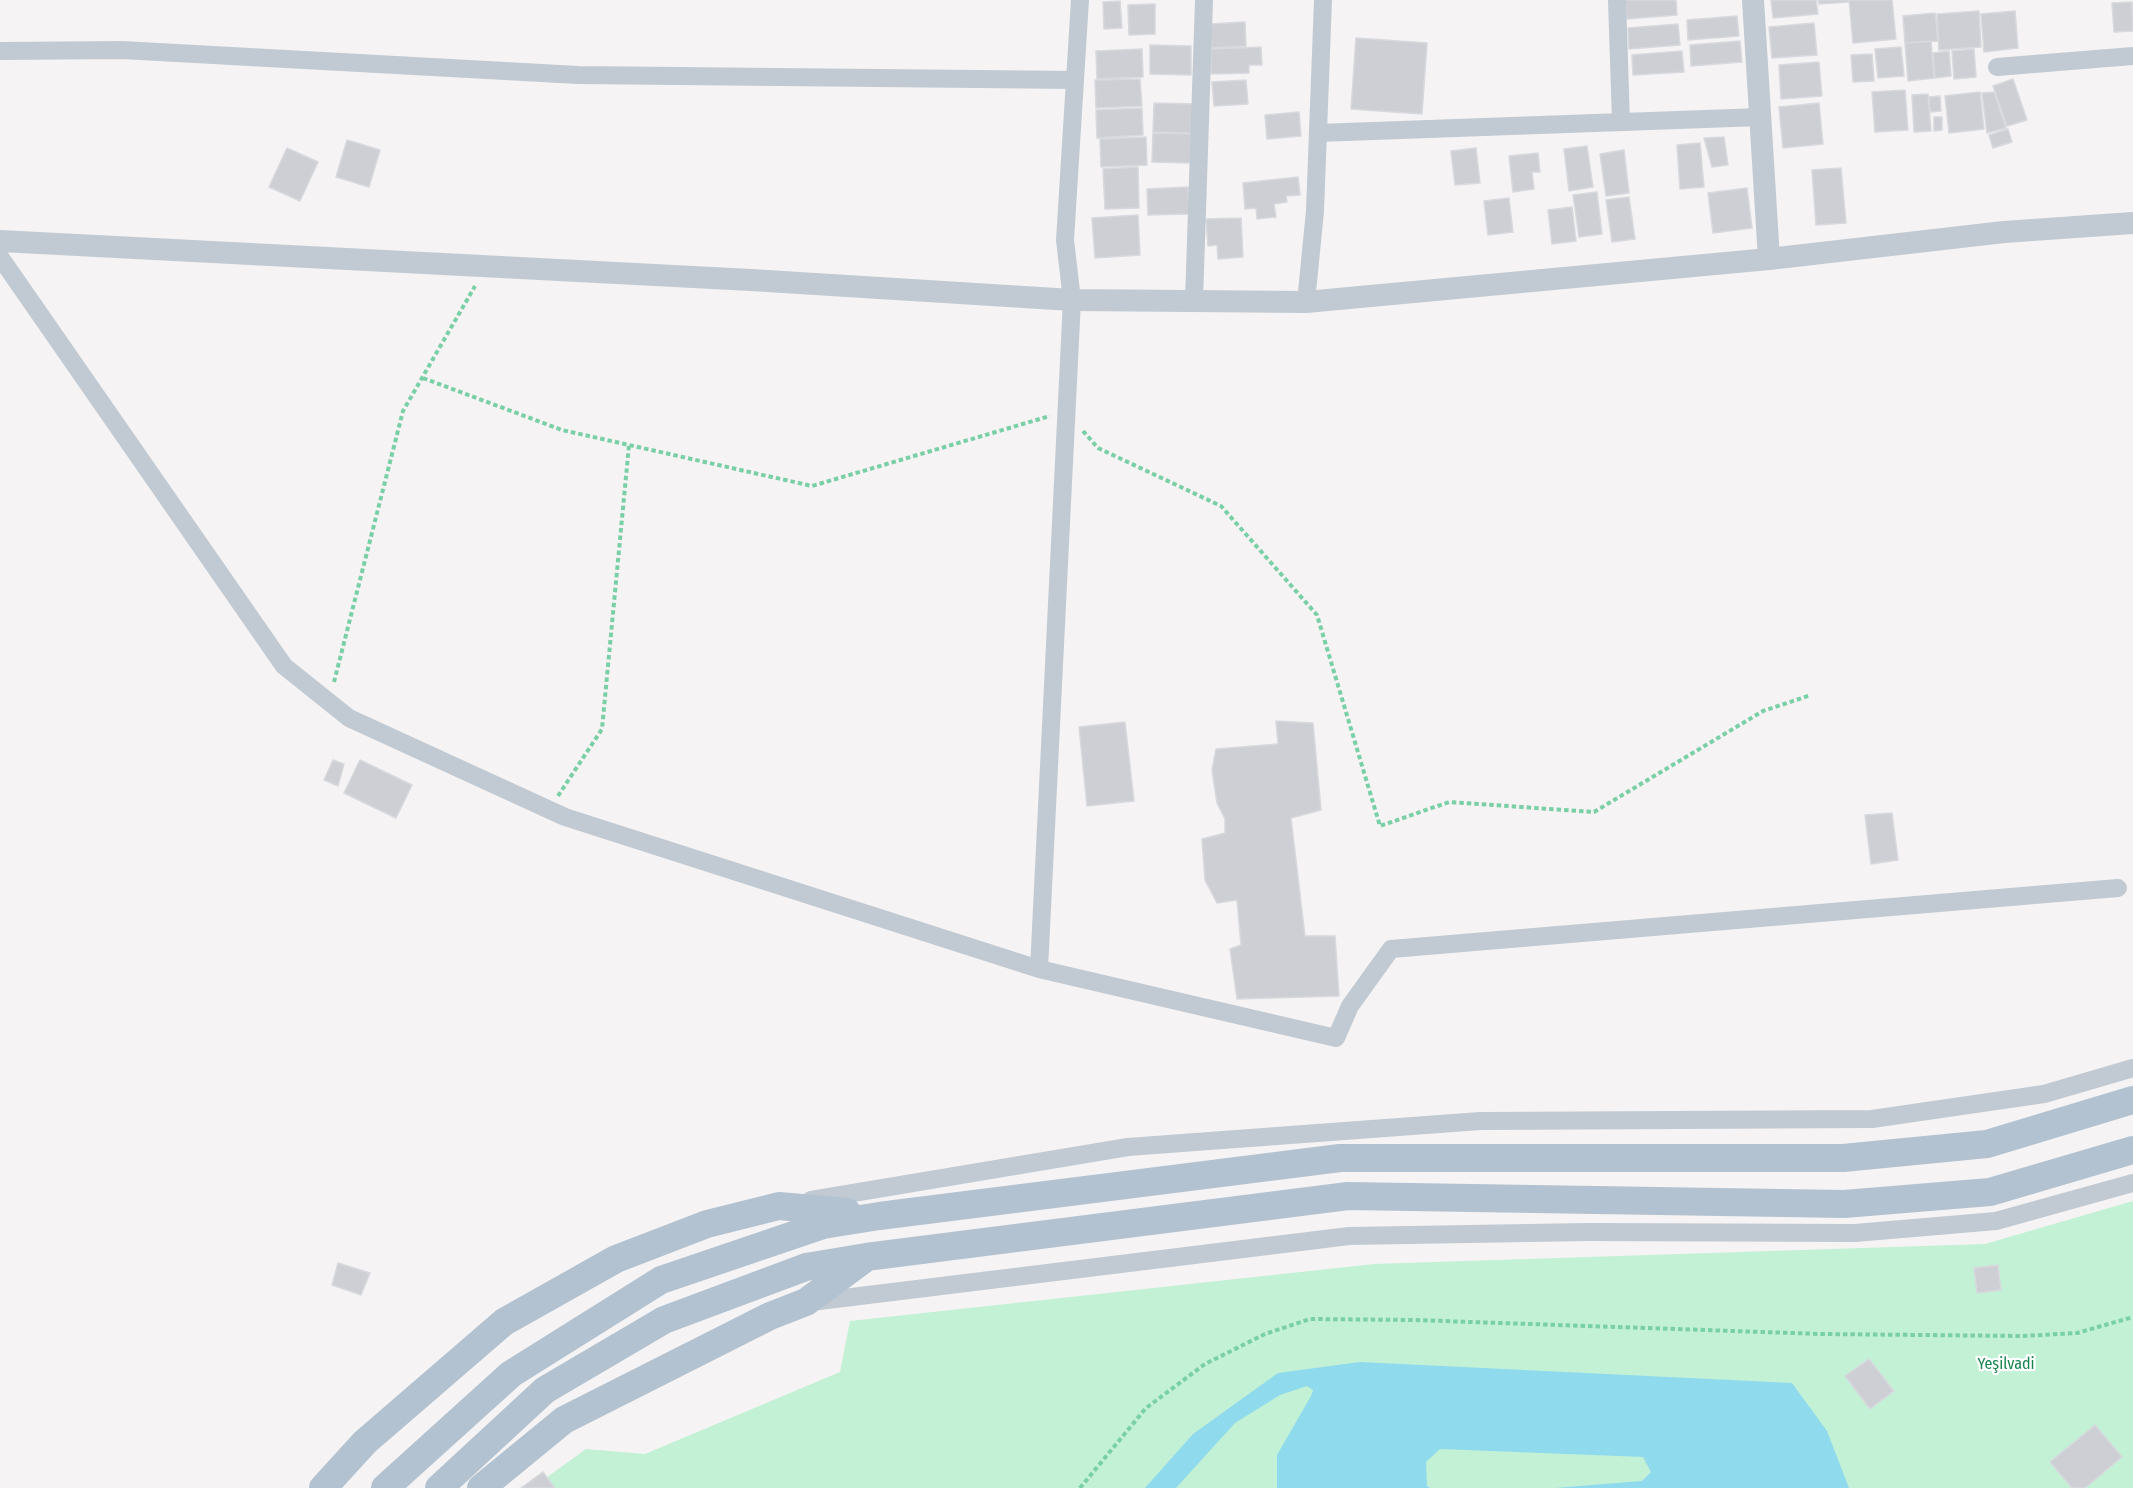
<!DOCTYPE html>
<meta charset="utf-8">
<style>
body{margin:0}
canvas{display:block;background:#f5f3f3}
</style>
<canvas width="2133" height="1488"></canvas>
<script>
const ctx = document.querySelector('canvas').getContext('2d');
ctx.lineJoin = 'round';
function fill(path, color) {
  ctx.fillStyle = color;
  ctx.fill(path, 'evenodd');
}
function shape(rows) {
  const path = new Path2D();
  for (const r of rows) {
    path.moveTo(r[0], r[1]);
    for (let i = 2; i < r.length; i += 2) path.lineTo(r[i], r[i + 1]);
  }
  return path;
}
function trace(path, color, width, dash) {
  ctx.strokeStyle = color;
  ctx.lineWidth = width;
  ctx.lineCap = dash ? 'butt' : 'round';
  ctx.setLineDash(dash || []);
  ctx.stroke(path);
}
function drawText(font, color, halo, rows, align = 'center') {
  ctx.font = font + ' "Fira Sans Condensed",sans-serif';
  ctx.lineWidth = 4.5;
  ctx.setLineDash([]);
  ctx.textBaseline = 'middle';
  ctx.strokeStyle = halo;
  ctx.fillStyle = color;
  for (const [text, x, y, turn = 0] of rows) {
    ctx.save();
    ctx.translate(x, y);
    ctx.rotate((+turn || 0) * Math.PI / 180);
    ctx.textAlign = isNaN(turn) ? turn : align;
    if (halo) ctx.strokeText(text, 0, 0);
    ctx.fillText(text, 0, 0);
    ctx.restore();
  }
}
fill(shape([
 [2133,1201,2133,1488,532,1488,586,1449,645,1454,840,1372,850,1321,1374,1264,1985,1244]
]), '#c3f1d5');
fill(shape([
 [1360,1362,1792,1383,1827,1431,1849,1488,1555,1488,1642,1481,1651,1472,1643,1457,1440,1449,1426,1462,1427,1486,1430,1488,1277,1488,1277,1455,1311,1396,1313,1390,1307,1386,1280,1395,1235,1423,1176,1488,1145,1488,1193,1434,1278,1373]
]), '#90daee');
const building = shape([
 [1625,0,1676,0,1677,15,1627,19,1625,0],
 [1771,0,1816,0,1818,14,1773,18,1771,0],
 [1818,0,1848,0,1848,2,1819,4,1818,0],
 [1849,0,1892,0,1896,39,1853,43,1849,0],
 [1120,1,1122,28,1104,29,1103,2,1120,1],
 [2132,2,2133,31,2114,32,2112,3,2132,2],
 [1155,4,1155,34,1129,35,1128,5,1155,4],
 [1979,11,1981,47,1939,50,1937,14,1979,11],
 [2015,11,2018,48,1984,52,1981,14,2015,11],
 [1935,13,1938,41,1905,43,1903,16,1935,13],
 [1737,16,1739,36,1688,40,1687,20,1737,16],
 [1245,22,1246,46,1212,48,1210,24,1245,22],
 [1814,23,1817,55,1772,58,1769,27,1814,23],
 [1678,24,1680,45,1629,49,1628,28,1678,24],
 [1356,38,1427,43,1422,114,1351,109,1356,38],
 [1740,41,1742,62,1691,66,1690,45,1740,41],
 [1931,41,1934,78,1908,81,1905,43,1931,41],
 [1150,45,1191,46,1191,75,1150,74,1150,45],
 [1261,47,1262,65,1249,65,1249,73,1211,74,1211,49,1261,47],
 [1901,47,1904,76,1878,78,1875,49,1901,47],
 [1142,49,1143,77,1097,79,1096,51,1142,49],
 [1974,49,1976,77,1954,79,1952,51,1974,49],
 [1682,51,1684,72,1633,75,1632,55,1682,51],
 [1949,51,1951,76,1935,78,1933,53,1949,51],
 [1872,54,1874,81,1853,82,1851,55,1872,54],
 [1819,62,1822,96,1781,99,1779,65,1819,62],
 [1140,79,1142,106,1096,108,1095,80,1140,79],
 [2013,79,2027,120,2007,126,1993,86,2013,79],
 [1246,80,1248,104,1214,106,1212,82,1246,80],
 [1905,90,1908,130,1875,132,1872,92,1905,90],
 [1980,92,1984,129,1949,133,1945,96,1980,92],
 [1994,92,2006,128,1987,133,1982,93,1994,92],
 [1928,94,1931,131,1914,132,1912,95,1928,94],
 [1940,96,1941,111,1930,112,1929,97,1940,96],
 [1154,103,1195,104,1194,133,1153,132,1154,103],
 [1819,103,1823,144,1783,148,1779,107,1819,103],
 [1142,108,1143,135,1097,138,1096,110,1142,108],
 [1299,112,1301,136,1267,139,1265,115,1299,112],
 [1934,117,1942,117,1942,130,1934,131,1934,117],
 [2008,129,2012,142,1993,148,1989,135,2008,129],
 [1153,133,1194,134,1193,163,1152,162,1153,133],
 [1146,137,1147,165,1101,167,1100,139,1146,137],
 [1724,137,1728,165,1712,167,1704,138,1724,137],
 [347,140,380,150,369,187,336,177,347,140],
 [1700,143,1704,187,1680,189,1677,145,1700,143],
 [1587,146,1593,187,1569,191,1564,149,1587,146],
 [287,148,318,162,300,201,269,187,287,148],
 [1476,148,1480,183,1455,185,1451,151,1476,148],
 [1624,150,1629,193,1606,196,1600,154,1624,150],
 [1538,153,1540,172,1532,172,1534,189,1513,192,1509,156,1538,153],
 [1138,167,1139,208,1105,209,1103,169,1138,167],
 [1841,168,1846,223,1816,225,1812,170,1841,168],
 [1298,177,1300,195,1286,196,1287,202,1274,204,1276,217,1257,219,1256,208,1245,209,1243,183,1298,177],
 [1188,187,1189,214,1148,215,1147,189,1188,187],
 [1747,188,1752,228,1713,233,1708,193,1747,188],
 [1597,192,1602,234,1579,237,1573,195,1597,192],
 [1629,197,1635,239,1612,242,1606,200,1629,197],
 [1509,198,1513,232,1488,235,1484,201,1509,198],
 [1572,207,1576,241,1552,244,1548,210,1572,207],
 [1138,215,1140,255,1095,258,1092,218,1138,215],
 [1241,218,1243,257,1218,259,1217,245,1208,246,1206,219,1241,218],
 [1276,721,1313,723,1321,810,1291,818,1305,936,1335,936,1339,996,1237,999,1230,949,1241,945,1237,900,1217,903,1205,880,1202,839,1225,833,1225,819,1217,803,1212,770,1216,749,1278,744,1276,721],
 [1125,722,1134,801,1087,806,1079,727,1125,722],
 [333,760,344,764,338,786,324,780,333,760],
 [360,760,412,785,396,818,344,793,360,760],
 [1892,813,1898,860,1871,864,1865,815,1892,813],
 [338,1263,370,1273,361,1295,332,1285,338,1263],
 [1998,1265,2001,1290,1977,1293,1974,1268,1998,1265],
 [1869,1359,1894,1391,1870,1409,1845,1376,1869,1359],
 [2095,1425,2122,1457,2085,1488,2072,1488,2050,1462,2095,1425],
 [543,1472,555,1488,521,1488,543,1472]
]);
fill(building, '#cdcfd5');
trace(building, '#d7d9de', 1.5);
trace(shape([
 [423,378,562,430,812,486,1050,416],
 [1083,431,1098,448,1221,506,1317,615,1380,826,1449,802,1594,812,1763,711,1811,695],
 [334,682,403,411,475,286],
 [558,796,602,729,629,445],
 [1080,1488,1146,1408,1205,1364,1265,1334,1310,1319,1413,1320,1821,1334,2023,1336,2077,1333,2133,1317]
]), '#7ad0a6', 4, [4.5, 3]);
trace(shape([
 [1617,0,1621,122],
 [0,51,122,50,578,75,1075,80],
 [1997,67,2133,56],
 [1318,133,1761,117],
 [0,257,284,666,349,718,565,817,1039,969,1336,1038,1350,1006,1391,949,2118,888],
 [1194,301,1204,0],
 [1306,302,1315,211,1323,0],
 [1039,969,1072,300,1065,240,1080,0],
 [811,1200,1128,1147,1480,1121,1872,1119,2044,1094,2133,1068],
 [811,1302,1349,1236,1588,1232,1855,1233,1996,1221,2133,1183]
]), '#c1cad2', 18);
trace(shape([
 [1753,0,1769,259],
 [0,241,751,280,1072,300,1306,302,1769,259,2004,232,2133,223]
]), '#c1cad2', 22);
trace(shape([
 [323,1488,365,1442,504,1322,616,1259,707,1224,779,1206,847,1212],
 [385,1488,511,1374,661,1280,823,1225,879,1216,1340,1158,1843,1158,1987,1144,2133,1100],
 [439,1488,545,1390,664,1320,806,1267,866,1257,1348,1196,1844,1204,1990,1192,2133,1150],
 [481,1488,564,1420,770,1316,806,1302,863,1260]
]), '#b3c2d1', 28);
drawText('16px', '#17864f', '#fff', [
 ["Yeşilvadi",2006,1365]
]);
</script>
